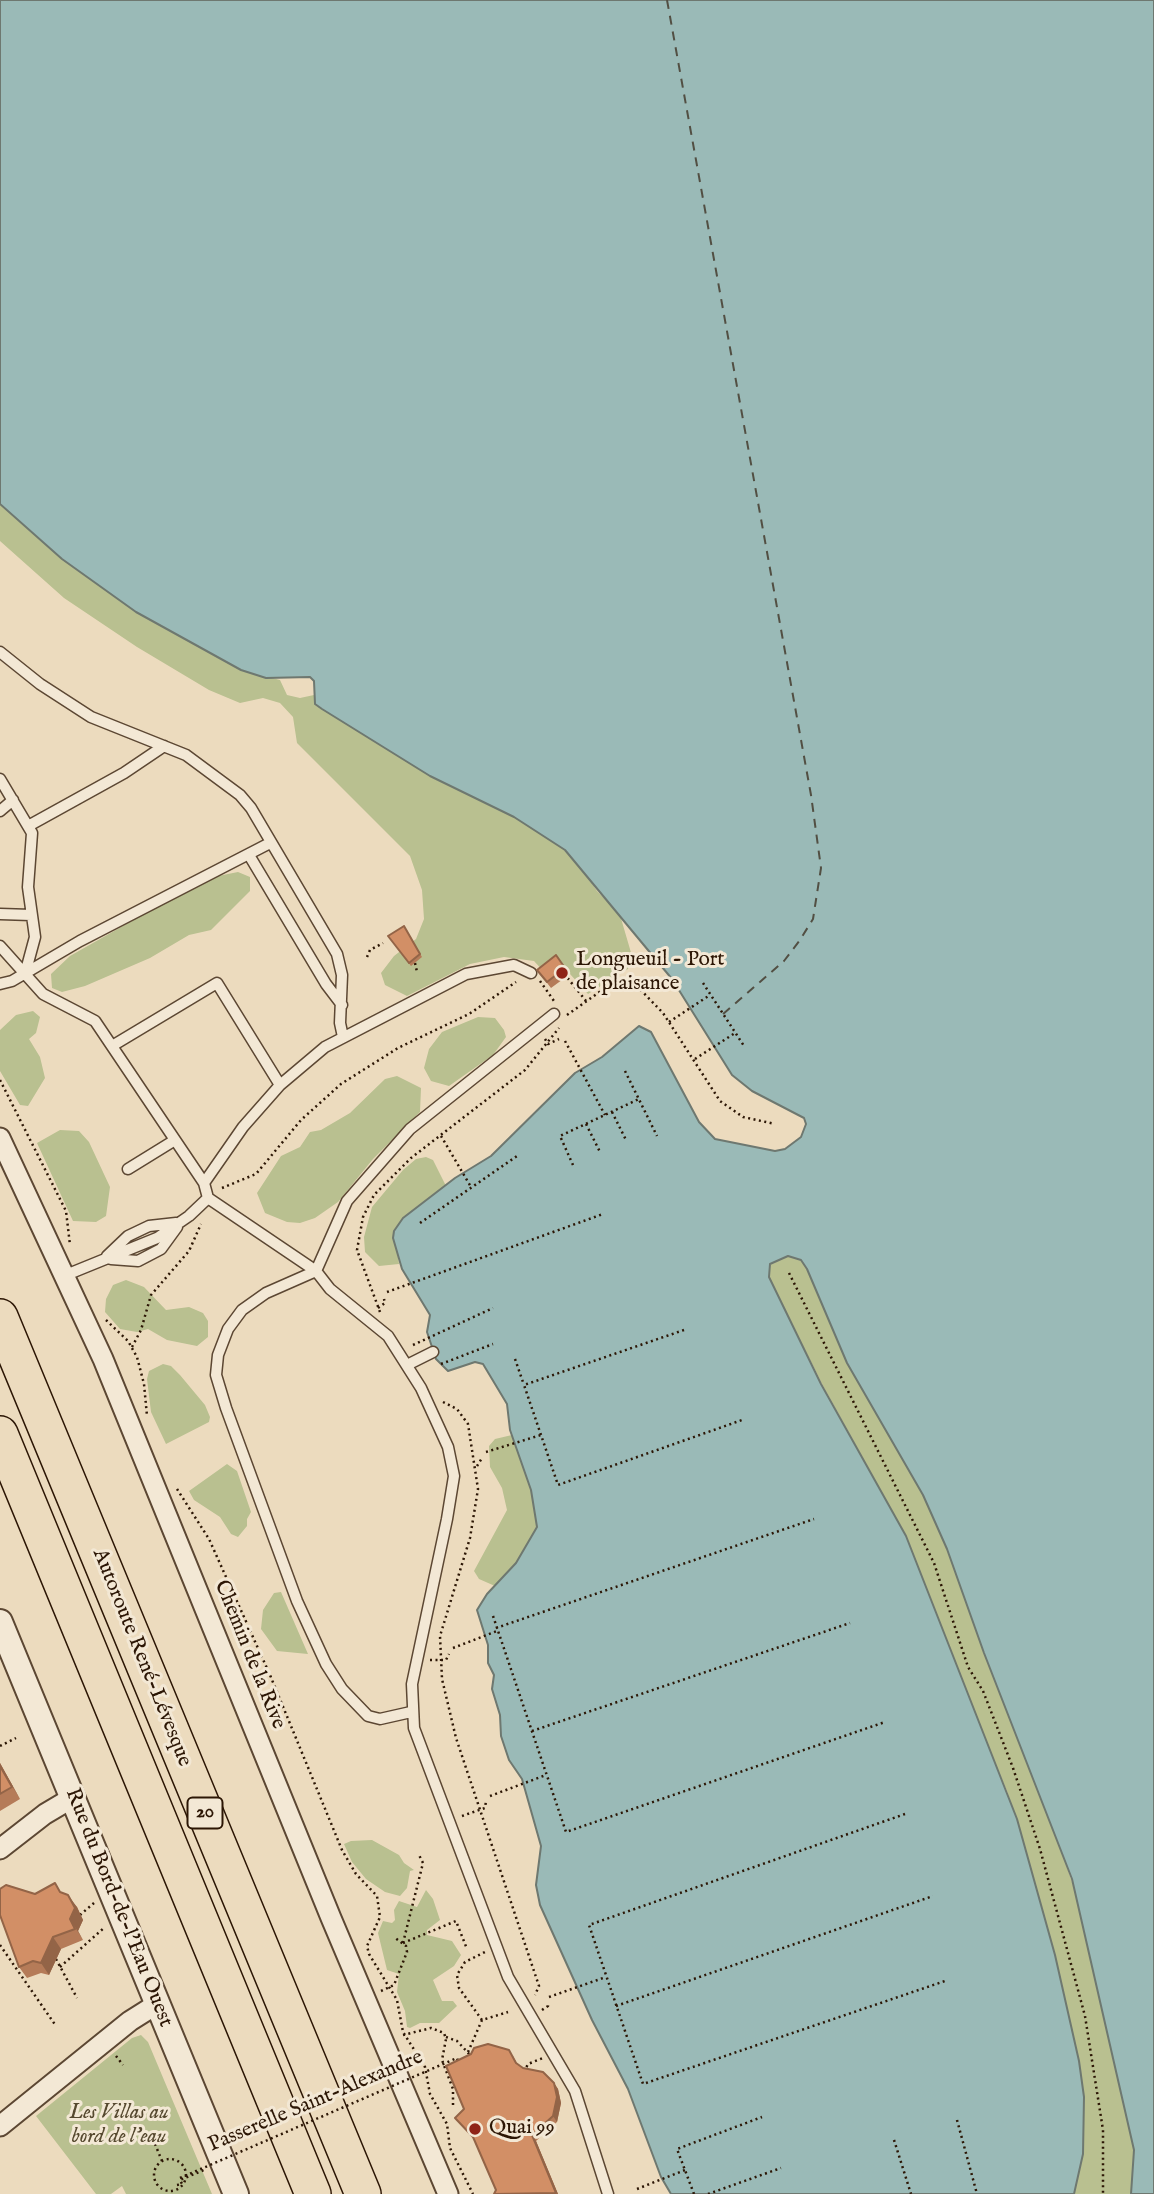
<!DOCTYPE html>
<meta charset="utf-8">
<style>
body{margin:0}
canvas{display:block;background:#ecdbbe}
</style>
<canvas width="1154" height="2194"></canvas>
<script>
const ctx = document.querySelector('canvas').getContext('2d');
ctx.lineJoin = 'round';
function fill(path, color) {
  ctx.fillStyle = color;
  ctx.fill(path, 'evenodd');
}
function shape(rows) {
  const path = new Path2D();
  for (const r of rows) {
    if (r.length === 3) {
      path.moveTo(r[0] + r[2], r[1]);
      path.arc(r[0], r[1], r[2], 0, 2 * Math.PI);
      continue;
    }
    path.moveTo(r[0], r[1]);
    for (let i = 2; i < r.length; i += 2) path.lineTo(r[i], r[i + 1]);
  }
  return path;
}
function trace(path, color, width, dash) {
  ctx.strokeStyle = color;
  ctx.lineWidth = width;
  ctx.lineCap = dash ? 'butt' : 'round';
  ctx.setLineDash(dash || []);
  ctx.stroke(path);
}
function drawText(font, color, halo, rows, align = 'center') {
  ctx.font = font + ' "IM FELL English",serif';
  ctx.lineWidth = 6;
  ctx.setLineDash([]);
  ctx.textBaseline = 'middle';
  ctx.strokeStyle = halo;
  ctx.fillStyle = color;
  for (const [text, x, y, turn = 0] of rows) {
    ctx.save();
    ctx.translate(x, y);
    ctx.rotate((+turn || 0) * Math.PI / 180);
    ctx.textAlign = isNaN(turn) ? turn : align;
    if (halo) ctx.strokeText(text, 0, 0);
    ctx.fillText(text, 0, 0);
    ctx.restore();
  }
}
fill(shape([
 [0,504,62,559,136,612,241,670,280,680,287,695,300,698,314,695,315,704,322,709,430,776,514,817,565,850,577,861,597,891,620,915,632,956,628,969,588,994,570,974,545,973,534,961,504,957,470,964,407,996,385,985,381,973,394,956,416,939,424,919,422,890,410,856,297,743,293,717,280,703,263,698,240,703,209,690,137,647,64,598,0,541],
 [238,872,250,877,250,891,211,930,189,935,150,958,85,986,62,992,52,988,51,974,70,956,183,892,218,876],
 [33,1011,40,1017,36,1033,29,1039,40,1057,45,1078,28,1106,20,1105,0,1071,0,1030,16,1015],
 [478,1017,495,1018,504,1030,506,1037,493,1055,449,1086,431,1081,424,1068,429,1049,442,1032],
 [397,1076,421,1088,420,1112,373,1159,338,1202,315,1218,300,1223,287,1222,265,1213,257,1193,281,1156,300,1147,310,1132,321,1130,350,1113,385,1079],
 [60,1130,79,1131,89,1142,110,1187,106,1216,96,1222,73,1221,37,1143],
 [426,1157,433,1160,446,1186,403,1218,394,1231,399,1264,379,1266,365,1252,364,1237,372,1207,403,1170,416,1159],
 [788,1256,801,1260,807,1269,847,1363,923,1495,947,1549,984,1653,1051,1820,1077,1897,1134,2150,1131,2194,1074,2194,1083,2154,1084,2097,1079,2061,1055,1955,1036,1897,1024,1843,1007,1791,976,1719,906,1536,822,1384,769,1277,770,1264],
 [126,1280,144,1287,166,1310,189,1307,203,1313,208,1321,208,1337,197,1346,167,1340,148,1329,137,1332,120,1329,105,1312,106,1299,113,1285],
 [163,1364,171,1366,180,1375,205,1405,210,1417,209,1422,166,1444,151,1412,147,1379,149,1371],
 [512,1435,531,1490,537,1527,516,1563,495,1586,479,1579,474,1571,507,1510,502,1488,490,1467,489,1446,495,1439],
 [227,1464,237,1471,251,1512,247,1519,247,1526,238,1537,231,1534,220,1517,194,1500,189,1491],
 [281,1592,308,1654,277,1651,261,1629,263,1610,274,1593],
 [372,1840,399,1855,404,1863,414,1870,410,1871,407,1888,400,1896,385,1892,366,1879,352,1862,344,1844,351,1841],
 [426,1890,433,1899,440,1920,427,1930,427,1935,452,1941,461,1955,454,1966,433,1980,442,2001,453,2001,457,2006,439,2023,420,2023,410,2028,407,2027,405,2011,397,1992,399,1974,387,1970,378,1933,383,1921,392,1923,395,1920,394,1910,399,1901,417,1907],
 [141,2035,148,2042,212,2194,126,2194,122,2186,111,2194,96,2194,36,2116,132,2038]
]), '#b9c090');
const water = shape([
 [0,0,1154,0,1154,2194,1131,2194,1134,2150,1072,1879,984,1653,947,1549,923,1495,847,1363,807,1269,801,1260,788,1256,770,1264,769,1277,821,1384,906,1536,1017,1819,1055,1955,1079,2061,1084,2097,1083,2154,1074,2194,671,2194,661,2177,628,2089,592,2020,540,1905,536,1885,541,1846,522,1779,509,1760,501,1736,500,1715,492,1689,494,1675,488,1663,488,1645,477,1610,487,1594,516,1563,537,1527,531,1490,510,1430,507,1404,483,1364,475,1362,448,1371,436,1359,427,1332,430,1315,402,1269,393,1238,394,1231,403,1218,455,1178,491,1156,575,1073,602,1057,639,1026,651,1032,699,1122,715,1139,775,1151,785,1149,801,1137,806,1124,804,1118,752,1091,732,1075,672,979,565,850,514,817,430,776,322,709,315,704,314,681,310,677,266,678,241,670,136,612,62,559,0,504,0,0]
]);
fill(water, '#9abab7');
trace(water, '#6e7870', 2);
trace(shape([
 [667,0,811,795,821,868,813,919,800,940,784,961,723,1014]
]), '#524f43', 2, [9, 7]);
const service = shape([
 [0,652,40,684,91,717,186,755,240,795,251,808,337,954,342,975,340,1023,343,1037],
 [0,779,32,833,28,887,35,937,25,974],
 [0,811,13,800],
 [30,825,124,773,164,746],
 [249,855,326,984,342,1005],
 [0,914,31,915],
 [0,946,43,994,95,1021,204,1183,208,1198,316,1271,330,1289,388,1336,421,1388,448,1447,454,1476,447,1519,412,1684,414,1728,508,1977,575,2091,608,2194],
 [0,984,12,981,80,941,270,843],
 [112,1046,217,983,280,1085],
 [128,1169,175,1140],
 [204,1183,243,1127,280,1085,325,1047,466,974,514,965,531,973],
 [107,1256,128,1236,149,1226,176,1223],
 [111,1259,138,1261,161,1249,177,1227],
 [66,1275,157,1238,189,1216,208,1198],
 [407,1365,433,1352],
 [411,1712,380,1719,368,1716,342,1689,326,1664,297,1601,226,1408,216,1375,218,1355,228,1329,242,1310,266,1293,316,1271,347,1201,410,1129,554,1014]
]);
const minor = shape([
 [0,1138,103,1359,331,1918,448,2194],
 [0,1849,45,1814,72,1798],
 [0,2126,130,2021,157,2004]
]);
const tertiary = shape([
 [0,1622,236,2194]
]);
const motorway = shape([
 [0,1317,363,2194],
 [0,1434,313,2194]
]);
trace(service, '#5c4733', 13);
trace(minor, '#5c4733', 23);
trace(tertiary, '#5c4733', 28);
trace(motorway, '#2c1605', 38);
trace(shape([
 [367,957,370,950,383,943],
 [415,963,417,972],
 [564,978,566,976,586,1001],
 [540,981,554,1001],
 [703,983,744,1046],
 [567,1015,615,981,632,981,663,1013,720,1101,743,1117,775,1124],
 [669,1022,710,995],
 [545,1039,548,1044,559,1039],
 [565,1041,605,1115],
 [695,1059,735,1033],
 [625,1071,657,1136],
 [0,1080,66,1211,70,1245],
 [612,1112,626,1140],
 [586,1124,600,1152],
 [441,1136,471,1187],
 [573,1165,560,1136,639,1099],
 [222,1188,256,1174,301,1120,341,1084,398,1048,469,1014,516,982],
 [420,1223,517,1156],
 [789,1273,934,1563,968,1667,983,1691,1013,1768,1040,1849,1085,2016,1103,2130,1103,2194],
 [387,1292,603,1214],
 [378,1308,385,1303,384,1299],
 [380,1312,357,1250,363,1217,374,1195,411,1158,525,1070,559,1028],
 [106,1320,128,1341,137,1357,144,1384,147,1416],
 [684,1330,524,1385,558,1485,742,1420],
 [413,1345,493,1308],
 [132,1347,141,1330,151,1295,189,1251,201,1224],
 [515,1359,524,1385],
 [441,1364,493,1344],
 [443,1402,457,1409,468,1424,478,1489,470,1538,440,1636,442,1679,456,1738,539,1986,535,1995],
 [486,1452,541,1435],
 [477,1466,482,1458],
 [177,1489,209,1539,270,1675,342,1850,356,1874,377,1896,380,1917,367,1946,369,1954,397,2000,403,2032,425,2067,430,2094,447,2124,450,2148,473,2194],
 [493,1616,566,1832,885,1722],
 [496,1628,814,1519],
 [453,1648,497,1631],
 [430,1660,446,1660,449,1654],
 [532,1731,850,1623],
 [0,1746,16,1738],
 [490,1796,546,1775],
 [905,1814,589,1925,643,2084,945,1981],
 [462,1816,485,1808,486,1801],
 [80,1915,94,1903],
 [403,1943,423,1863,419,1855],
 [403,1943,456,1921,467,1949],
 [0,1945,56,2026],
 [56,1959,77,1998],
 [60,1967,105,1927],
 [381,1991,394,1985,407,1952,406,1946,394,1937],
 [549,1997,606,1977],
 [616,2006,933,1896],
 [542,2010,548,2006,547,2003],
 [482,2020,459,1988,457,1975,465,1962,485,1952],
 [403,2035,431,2028,444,2033,446,2039,442,2060,453,2089,453,2105],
 [446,2037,457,2041,472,2057],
 [468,2052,482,2020,508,2012],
 [116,2056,123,2065],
 [524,2072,528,2064,543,2058],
 [957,2120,977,2194],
 [894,2140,911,2194],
 [155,2144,162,2161],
 [170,2175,16],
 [177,2185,182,2184,180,2180,204,2170],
 [637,2189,685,2170],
 [694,2194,677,2149,762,2117],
 [708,2194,781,2168]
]), '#2c1605', 2.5, [2, 3.5]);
trace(service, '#f3e8d5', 10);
trace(minor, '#f3e8d5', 19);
trace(tertiary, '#f3e8d5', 24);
trace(motorway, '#ecdbbe', 35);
trace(shape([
 [180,2178,457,2058,458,2061]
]), '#2c1605', 2.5, [2, 3.5]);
fill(shape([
 [404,926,422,957,411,966,388,936],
 [556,955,570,974,551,988,537,970],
 [0,1763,20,1799,0,1811],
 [62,1893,77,1907,83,1920,78,1931,83,1940,61,1949,49,1975,41,1973,27,1978,19,1967,35,1894],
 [471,2054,513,2056,517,2064,523,2068,554,2083,558,2089,561,2103,557,2122,536,2141,558,2194,494,2194,496,2190,474,2139,455,2118,464,2109]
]), '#b57b58');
fill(shape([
 [0,1763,20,1799,0,1766],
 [68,1895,77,1907,83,1920,78,1931,83,1940,70,1919],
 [53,1937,61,1949,49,1975,41,1963],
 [554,2083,558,2089,561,2103,557,2122,553,2116],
 [532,2135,536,2141,558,2194,557,2194]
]), '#936447');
const building = shape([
 [404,926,420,954,409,963,388,936,404,926],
 [556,955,565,968,547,982,537,970,556,955],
 [0,1766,12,1787,0,1794,0,1766],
 [55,1883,60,1892,68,1895,75,1908,70,1919,75,1929,53,1937,41,1963,33,1961,19,1967,0,1915,0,1889,6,1885,35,1894,55,1883],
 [488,2044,509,2050,516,2063,523,2068,543,2072,554,2083,557,2097,553,2116,532,2135,556,2193,494,2194,496,2190,473,2137,455,2118,464,2109,446,2066,471,2054,474,2048,488,2044]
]);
fill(building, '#d28f66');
trace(building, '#936447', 2);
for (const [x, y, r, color] of [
 [562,973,7,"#8f2418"],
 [475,2129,7,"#8f2418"]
]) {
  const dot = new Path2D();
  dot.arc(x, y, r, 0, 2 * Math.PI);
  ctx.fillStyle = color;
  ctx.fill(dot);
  trace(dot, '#f3e8d5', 2.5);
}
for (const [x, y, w] of [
 [205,1813,35]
]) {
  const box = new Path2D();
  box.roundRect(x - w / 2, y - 15.5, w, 31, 5);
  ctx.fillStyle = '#f3e8d5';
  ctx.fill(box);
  trace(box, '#2c1605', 2);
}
drawText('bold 19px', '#2c1605', null, [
 ["20",205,1813]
]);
drawText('21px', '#2c1605', '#f3e8d5', [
 ["Longueuil - Port",576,961],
 ["de plaisance",576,985],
 ["Quai 99",489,2129]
], 'left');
drawText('21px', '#2c1605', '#f3e8d5', [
 ["Chemin de la Rive",249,1655,68],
 ["Autoroute René-Lévesque",141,1658,68],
 ["Rue du Bord-de-l'Eau Ouest",118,1908,68],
 ["Passerelle Saint-Alexandre",316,2102,-23]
]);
drawText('italic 21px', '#56492f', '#f3e8d5', [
 ["Les Villas au",119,2114],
 ["bord de l'eau",119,2138]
]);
</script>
